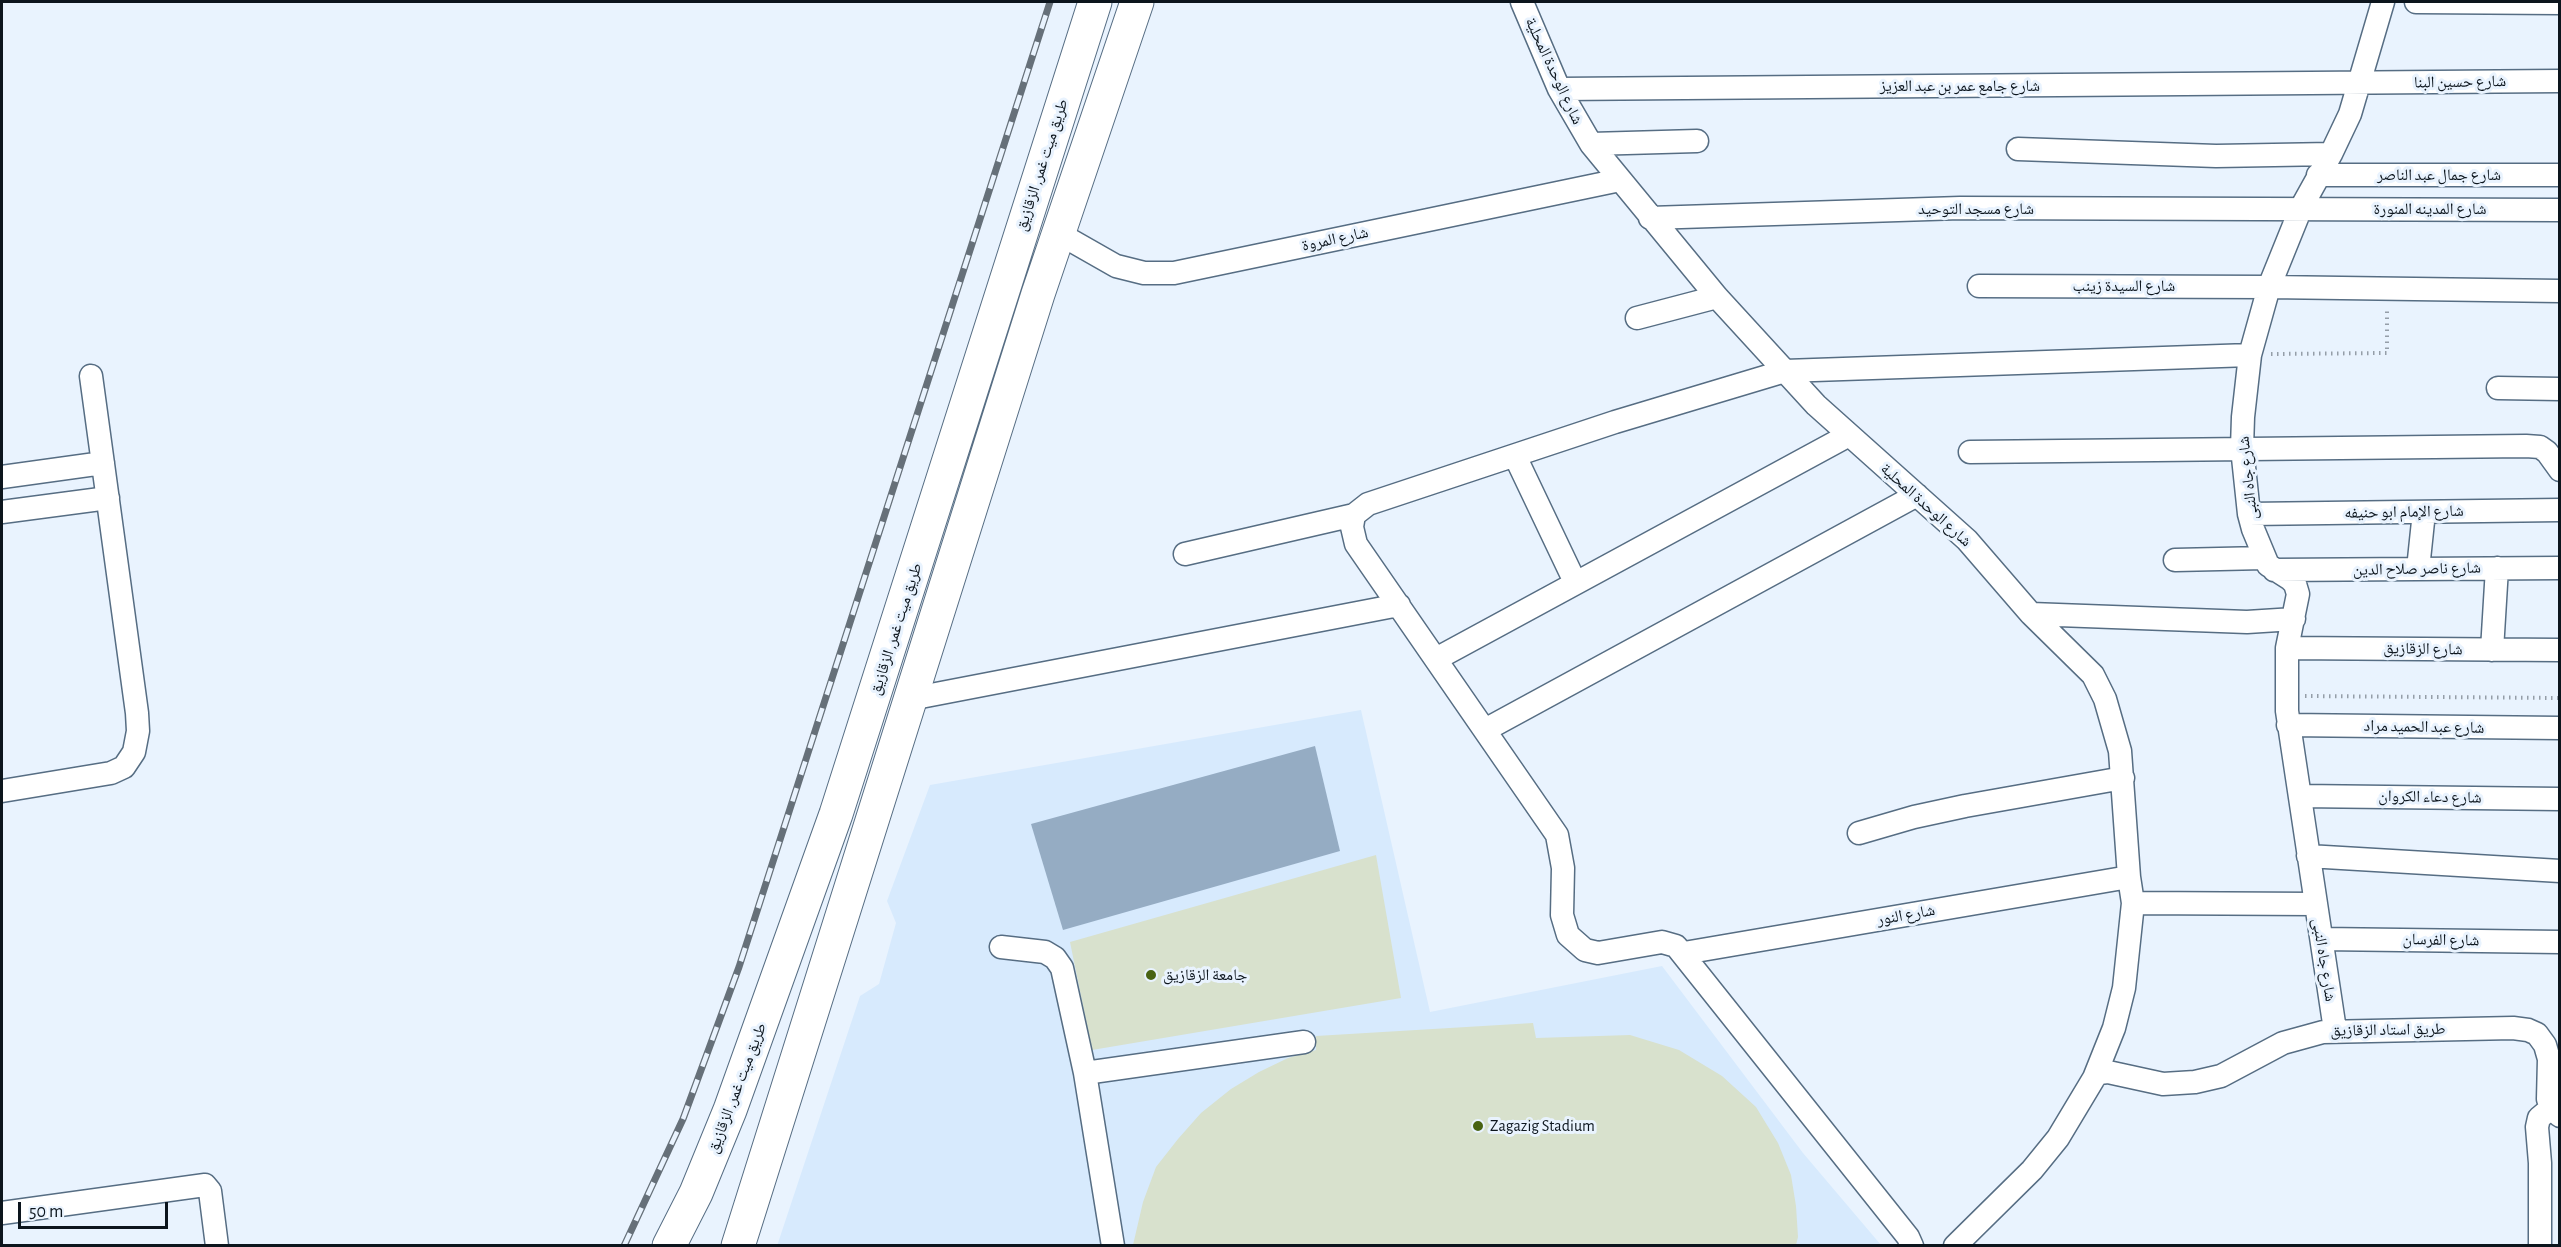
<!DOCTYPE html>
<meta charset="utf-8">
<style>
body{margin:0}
#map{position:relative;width:2561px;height:1247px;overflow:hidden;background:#e9f3fe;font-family:"Alegreya Sans",sans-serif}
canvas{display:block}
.frame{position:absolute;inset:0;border:3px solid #0c151d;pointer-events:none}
.scale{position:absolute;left:18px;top:1202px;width:150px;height:27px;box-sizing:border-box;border:3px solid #0c151d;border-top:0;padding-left:8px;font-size:18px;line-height:21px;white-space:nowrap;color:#0c151d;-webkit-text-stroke:4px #e9f3fe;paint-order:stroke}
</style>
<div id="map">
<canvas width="2561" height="1247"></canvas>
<div class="frame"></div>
<div class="scale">50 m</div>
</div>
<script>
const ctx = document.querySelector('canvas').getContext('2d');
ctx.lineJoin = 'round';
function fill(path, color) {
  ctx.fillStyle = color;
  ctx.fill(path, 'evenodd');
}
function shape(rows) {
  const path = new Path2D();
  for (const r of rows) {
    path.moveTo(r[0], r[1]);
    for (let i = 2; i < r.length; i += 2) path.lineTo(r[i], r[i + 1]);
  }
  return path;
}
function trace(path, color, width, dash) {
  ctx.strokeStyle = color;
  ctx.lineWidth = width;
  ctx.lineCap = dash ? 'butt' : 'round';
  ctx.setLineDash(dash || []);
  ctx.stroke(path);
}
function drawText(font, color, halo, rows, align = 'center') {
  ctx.font = font + ' "Alegreya Sans","Noto Naskh Arabic",sans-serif';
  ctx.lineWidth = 6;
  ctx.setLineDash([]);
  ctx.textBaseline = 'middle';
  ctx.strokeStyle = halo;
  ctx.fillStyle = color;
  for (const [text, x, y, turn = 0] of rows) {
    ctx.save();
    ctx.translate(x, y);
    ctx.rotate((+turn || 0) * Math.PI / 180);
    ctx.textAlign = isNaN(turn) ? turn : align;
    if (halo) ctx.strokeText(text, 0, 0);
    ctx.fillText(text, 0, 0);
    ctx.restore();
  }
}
fill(shape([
 [1361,710,1430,1012,1662,966,1803,1153,1881,1245,777,1246,860,996,879,984,896,923,887,901,930,785]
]), '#d7eafd');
fill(shape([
 [1376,855,1401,998,1092,1050,1070,942],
 [1533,1023,1536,1038,1630,1035,1679,1050,1722,1076,1756,1107,1778,1143,1791,1175,1796,1206,1798,1237,1796,1245,1133,1245,1143,1202,1156,1167,1178,1139,1201,1113,1231,1089,1259,1072,1288,1058,1316,1050,1316,1036]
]), '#d8e1cd');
fill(shape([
 [1315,746,1340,851,1063,930,1031,824]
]), '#95acc3');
const minor = shape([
 [1522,2,1559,89,1591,144,1717,297,1816,405,1967,540,2031,614,2093,675,2105,699,2120,751,2129,877,2133,903,2124,988,2114,1028,2094,1078],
 [2416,2,2560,3],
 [1559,89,2560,81],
 [1591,144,1697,141],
 [2018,149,2216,156,2331,154],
 [2318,175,2560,175],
 [1650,218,1960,208,2560,210],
 [1058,233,1116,266,1144,273,1174,273,1620,180],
 [1979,286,2269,287,2560,291],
 [1637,318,1717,297],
 [2498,388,2560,389],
 [1970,452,2526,446,2540,447,2547,452,2560,470],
 [1515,456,1575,582],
 [2,477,103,463],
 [2,512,108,498],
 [2249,514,2560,510],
 [1185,554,1354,515],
 [2175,560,2264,558],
 [2418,569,2424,512],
 [2274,570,2560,568],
 [2031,614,2247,622,2294,619],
 [2287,648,2560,650],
 [2492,650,2497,568],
 [1436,659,1849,435],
 [910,699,1399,605],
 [2288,725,2560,728],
 [1485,730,1917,495],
 [2,791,111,773,124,767,134,752,138,731,137,713,91,376],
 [2300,796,2560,799],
 [1859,833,1914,817,1965,806,2123,778],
 [2308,856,2560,871],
 [2133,903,2315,904],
 [2322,939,2560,942],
 [1001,947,1045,952,1055,958,1062,968,1085,1073,1113,1246],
 [1684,953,2129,877],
 [2335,1030,2287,711,2287,648,2298,594,2295,584,2290,579,2268,565,2253,529,2249,514,2242,448,2243,417,2250,355,2269,287,2301,208,2331,154,2350,114,2383,2],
 [1085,1073,1304,1042],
 [2,1213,205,1185,210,1191,217,1246],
 [1912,1246,1908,1237,1676,946,1662,942,1598,953,1585,950,1568,935,1562,915,1563,868,1557,835,1356,544,1352,527,1354,515,1368,504,1615,422,1785,371,2250,355],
 [1955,1246,2032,1170,2058,1138,2094,1078,2099,1073,2108,1072,2163,1084,2195,1082,2221,1076,2283,1043,2323,1032,2513,1028,2528,1030,2537,1034,2545,1045,2549,1059,2548,1099,2551,1108,2560,1116],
 [2540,1246,2540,1163,2537,1127,2539,1118,2551,1108]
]);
const highway = shape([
 [669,1246,696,1193,730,1110,836,814,1095,2],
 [738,1246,1038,294,1137,2]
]);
trace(minor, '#566d83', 25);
trace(highway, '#566d83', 35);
trace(shape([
 [2271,354,2387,353,2387,309],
 [2305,696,2560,698]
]), '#959ea8', 4, [1.5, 4.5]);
trace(minor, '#fff', 22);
trace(highway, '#fff', 33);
const rail = shape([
 [624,1246,683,1119,739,967,1050,2]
]);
trace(rail, '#667079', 7);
trace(rail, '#e9f3fe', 4.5, [14]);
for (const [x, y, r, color] of [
 [1151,975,6,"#496312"],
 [1478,1126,6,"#496312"]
]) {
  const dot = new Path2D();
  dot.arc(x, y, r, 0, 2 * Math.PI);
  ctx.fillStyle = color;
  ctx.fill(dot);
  trace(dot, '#e9f3fe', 2);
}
drawText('16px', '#0c151d', '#e9f3fe', [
 ["شارع الوحدة المحلية",1554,71,65],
 ["شارع حسين البنا",2460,82,-1],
 ["شارع جامع عمر بن عبد العزيز",1960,86],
 ["طريق ميت غمر, الزقازيق",1042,165,-72],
 ["شارع جمال عبد الناصر",2439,175],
 ["شارع مسجد التوحيد",1976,209],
 ["شارع المدينه المنورة",2430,209],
 ["شارع المروة",1335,239,-12],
 ["شارع السيدة زينب",2124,286],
 ["شارع جاه النبى",2248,478,-96],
 ["شارع الوحدة المحلية",1926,505,42],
 ["شارع الإمام ابو حنيفه",2404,512,-1],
 ["شارع ناصر صلاح الدين",2417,569,-1],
 ["طريق ميت غمر, الزقازيق",896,629,-72],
 ["شارع الزقازيق",2423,649,1],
 ["شارع عبد الحميد مراد",2424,727,1],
 ["شارع دعاء الكروان",2430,797,1],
 ["شارع النور",1906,915,-10],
 ["شارع الفرسان",2441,940,1],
 ["شارع جاه النبى",2324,960,81],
 ["طريق استاد الزقازيق",2388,1030,-1],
 ["طريق ميت غمر, الزقازيق",737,1088,-69]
]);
drawText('16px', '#0c151d', '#e9f3fe', [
 ["جامعة الزقازيق",1163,975],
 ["Zagazig Stadium",1490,1126]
], 'left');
</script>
